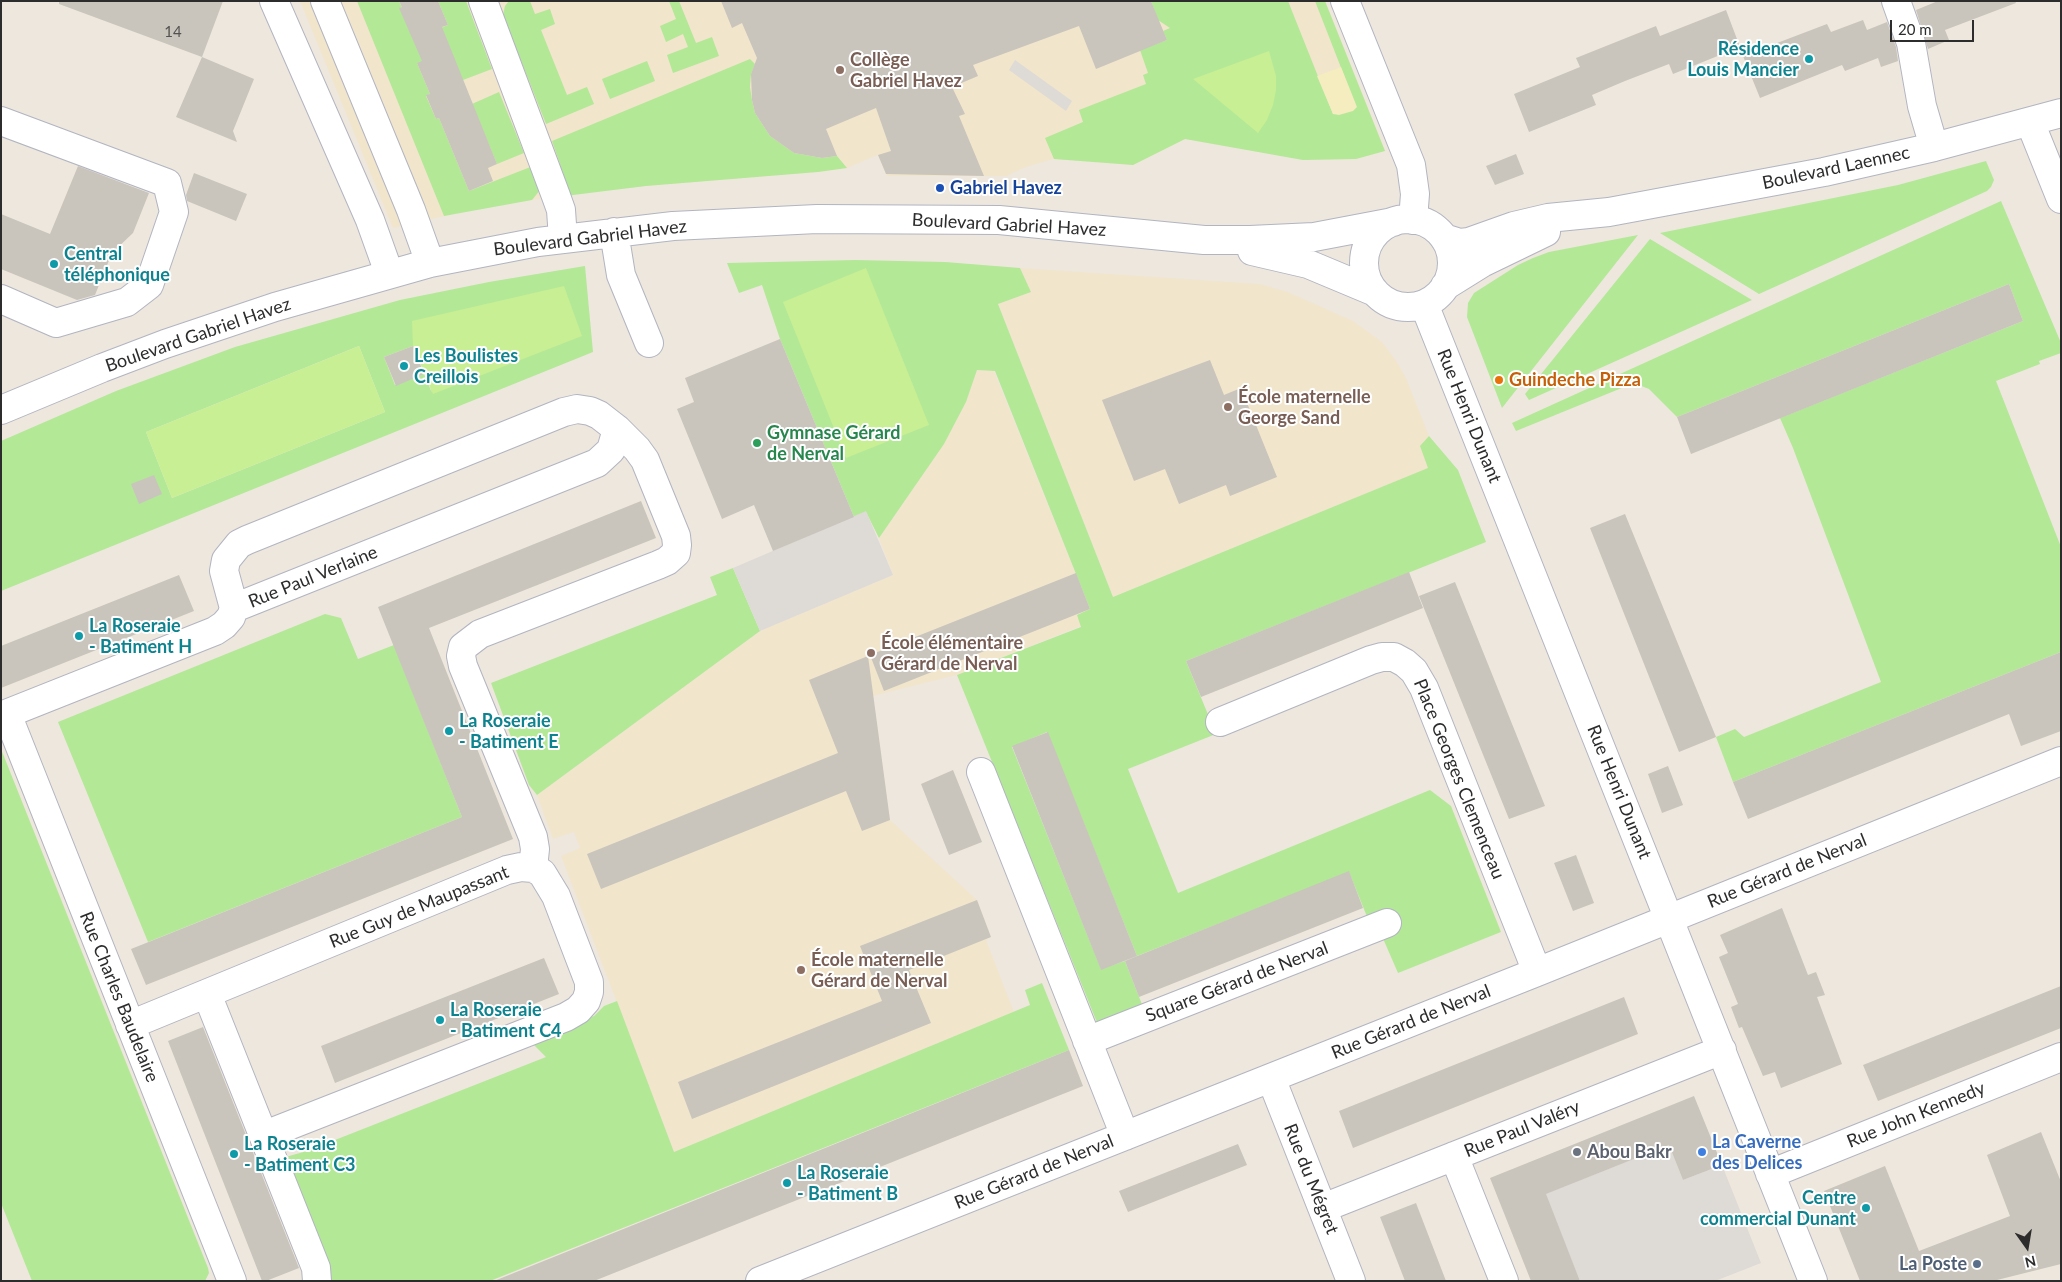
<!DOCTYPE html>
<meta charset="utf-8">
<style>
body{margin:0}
#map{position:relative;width:2062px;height:1282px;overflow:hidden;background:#eee7de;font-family:Lato,sans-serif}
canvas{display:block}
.frame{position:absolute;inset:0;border:2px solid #2c2c2c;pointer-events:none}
.north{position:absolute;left:2002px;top:1222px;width:50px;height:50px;-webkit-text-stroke:4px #fff;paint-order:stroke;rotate:167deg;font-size:14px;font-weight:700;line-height:20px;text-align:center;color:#2c2c2c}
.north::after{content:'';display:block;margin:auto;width:18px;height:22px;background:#2c2c2c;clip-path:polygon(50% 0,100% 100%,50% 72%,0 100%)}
.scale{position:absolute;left:1890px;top:20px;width:84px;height:22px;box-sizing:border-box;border:2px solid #2c2c2c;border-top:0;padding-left:6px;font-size:15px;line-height:18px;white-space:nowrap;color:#2c2c2c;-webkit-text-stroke:4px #fff;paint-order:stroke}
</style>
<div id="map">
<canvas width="2062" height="1282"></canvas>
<div class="frame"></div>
<div class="north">N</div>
<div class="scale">20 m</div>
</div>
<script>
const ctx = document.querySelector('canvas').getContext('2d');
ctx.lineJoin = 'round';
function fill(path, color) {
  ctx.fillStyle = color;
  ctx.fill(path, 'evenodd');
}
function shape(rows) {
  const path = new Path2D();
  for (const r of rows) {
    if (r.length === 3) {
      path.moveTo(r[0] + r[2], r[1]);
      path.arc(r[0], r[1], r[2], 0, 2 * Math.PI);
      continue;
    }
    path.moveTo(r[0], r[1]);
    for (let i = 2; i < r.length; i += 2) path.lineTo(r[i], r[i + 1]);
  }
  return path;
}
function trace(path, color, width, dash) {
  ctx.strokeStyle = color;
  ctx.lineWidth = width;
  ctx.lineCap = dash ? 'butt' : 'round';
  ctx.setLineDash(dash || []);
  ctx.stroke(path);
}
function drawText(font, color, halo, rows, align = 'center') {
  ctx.font = font + ' Lato,sans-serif';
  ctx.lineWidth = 4;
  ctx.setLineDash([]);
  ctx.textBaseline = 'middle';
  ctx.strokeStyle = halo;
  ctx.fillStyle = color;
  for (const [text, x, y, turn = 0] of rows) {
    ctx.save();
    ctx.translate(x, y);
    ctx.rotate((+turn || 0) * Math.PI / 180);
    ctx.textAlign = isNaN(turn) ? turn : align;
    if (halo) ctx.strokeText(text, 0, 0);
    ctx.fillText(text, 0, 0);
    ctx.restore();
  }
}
fill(shape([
 [300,1,1325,1,1385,151,1356,159,1303,160,1185,139,1133,165,1054,159,1026,167,1006,176,887,176,878,155,847,168,818,172,646,186,556,196,466,211,393,228],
 [1020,268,1260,284,1288,292,1353,321,1382,342,1397,362,1406,378,1429,436,1420,446,1429,468,1113,597,998,304,1031,292],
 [977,370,994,371,1090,609,1077,615,1081,626,957,675,873,696,890,820,977,900,991,937,986,940,1014,1012,674,1152,561,856,580,848,574,832,553,839,537,795,760,631,893,575,879,538,944,444,966,402]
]), '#f1e5cc');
fill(shape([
 [357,1,399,1,402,7,400,8,413,39,448,25,438,1,466,1,492,69,463,80,417,63,430,94,426,96,436,119,439,118,469,191,533,166,540,190,532,200,444,216],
 [509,1,530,1,535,14,550,9,555,24,541,30,567,95,587,87,594,104,546,124,503,15,505,6],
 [669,1,679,1,696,43,712,37,719,56,673,73,667,55,688,47,683,34,666,42,660,26,676,19],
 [1151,1,1288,1,1333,114,1356,106,1315,1,1325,1,1385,151,1356,159,1303,160,1185,139,1133,165,1054,159,1045,138,1083,122,1079,110,1146,84,1143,75,1148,73,1140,50,1167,40,1163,31,1170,28,1158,20],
 [750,59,755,64,751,74,750,87,752,100,755,113,770,136,794,153,822,158,837,156,847,168,818,172,646,186,565,196,560,164,552,141],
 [647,61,655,81,610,99,602,79],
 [499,92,524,153,497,164,472,104],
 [1986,161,1994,180,1991,187,1987,191,1759,294,1660,233,1898,185],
 [2001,201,2061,343,2061,353,2039,361,2040,364,1996,381,2061,547,2061,652,1733,782,1716,737,1735,729,1744,737,1881,682,1793,448,1780,418,2023,321,2009,284,1677,417,1649,389,1634,383,1516,431,1512,423],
 [1638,235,1502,408,1467,317,1468,303,1474,293,1518,265,1533,258,1549,252],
 [1650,239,1752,300,1529,400,1525,394],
 [855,260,945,262,1020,268,1031,292,998,304,1113,597,1428,468,1420,446,1429,436,1458,470,1486,542,1186,661,1216,734,1128,769,1178,893,1430,790,1451,806,1501,932,1398,973,1378,927,1372,929,1349,872,1137,956,1047,732,1012,747,1101,969,1125,961,1143,1007,1098,1025,957,675,1081,627,1077,615,1090,609,995,371,977,370,966,402,944,444,879,538,866,512,854,517,780,339,762,285,739,293,727,263],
 [585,266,593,352,1,591,1,441,116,391,235,347,400,300,489,282],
 [413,321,432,393,424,374,395,385,384,357,413,346],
 [359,346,385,412,172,498,146,432],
 [733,568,760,631,537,795,529,785,491,683,717,595,710,577],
 [325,614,341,618,358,659,394,645,462,817,148,942,58,722],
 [1,749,208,1268,209,1273,205,1281,32,1281,1,1203],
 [1042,983,1069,1050,490,1281,331,1281,282,1158,307,1151,546,1057,531,1042,594,1016,604,1006,617,1001,674,1152,1030,1005,1025,990]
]), '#b3e897');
fill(shape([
 [1341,67,1357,107,1353,111,1339,115,1333,114,1317,76]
]), '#f5ecbf');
fill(shape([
 [1269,51,1276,76,1276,90,1273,105,1267,120,1258,133,1193,79],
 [866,268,929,425,846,458,783,302],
 [564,286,582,336,433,394,413,346,412,321],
 [359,346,385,412,172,498,146,432]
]), '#c8ef93');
fill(shape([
 [1015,60,1072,101,1066,111,1009,70],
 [866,511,893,575,760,631,733,568],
 [1669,1145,1683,1180,1722,1165,1761,1263,1715,1281,1580,1281,1545,1194]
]), '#dedad5');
fill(shape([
 [59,1,223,1,202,57,59,4],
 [399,1,438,1,448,25,442,27,497,164,488,168,493,181,469,191,439,118,436,119,426,95,430,94,417,63,422,61,399,8,402,7],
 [721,1,1151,1,1167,40,1096,69,1079,26,973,65,978,76,952,87,965,114,959,116,984,176,886,174,878,155,891,151,876,108,826,129,837,156,822,158,794,153,770,136,755,113,752,100,751,74,757,58,742,23,732,28],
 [1938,1,2015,1,2016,3,1945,30,1949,40,1928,49,1916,10],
 [1726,10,1740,47,1673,74,1669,64,1625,81,1592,95,1596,105,1529,132,1514,94,1580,67,1576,58,1656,26,1660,36],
 [1863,20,1867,30,1887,22,1896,47,1898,61,1881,67,1878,58,1845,71,1842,65,1760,98,1743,56,1827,24,1831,32],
 [202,57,254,79,233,131,237,142,176,117],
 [1516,154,1524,174,1495,185,1486,166],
 [78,166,149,193,133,233,112,253,95,295,77,300,1,269,1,214,50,234],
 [194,173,247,194,236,221,187,201,186,195],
 [2009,284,2023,321,1691,454,1677,417],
 [780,339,854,517,773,551,754,505,722,519,677,409,694,402,685,378],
 [413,346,424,374,396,386,384,357],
 [1210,360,1224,395,1241,388,1277,477,1230,496,1226,485,1179,504,1165,469,1134,481,1102,400],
 [154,475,162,494,139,504,131,484],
 [641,501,656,538,429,628,513,839,146,985,131,949,462,817,378,607],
 [1625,514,1716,737,1679,752,1590,528],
 [1409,572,1423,608,1201,697,1186,661],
 [1076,573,1090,609,884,691,870,655],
 [179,575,194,611,1,688,1,646],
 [1455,582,1545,806,1509,819,1419,596],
 [2061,652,2061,731,2021,746,2009,714,1748,819,1733,782],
 [868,656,890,820,862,831,846,791,601,889,587,854,838,753,809,680],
 [1048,732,1137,956,1101,970,1012,746],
 [1668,766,1683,805,1662,813,1648,774],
 [953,770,982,842,949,855,921,784],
 [1576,855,1594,903,1573,911,1554,863],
 [1349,871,1363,908,1139,997,1125,961],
 [977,900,991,937,909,970,931,1023,692,1119,678,1082,882,1001,860,946],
 [1782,908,1808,975,1816,972,1825,995,1817,997,1842,1064,1781,1088,1775,1072,1763,1076,1742,1027,1739,1028,1731,1007,1738,1004,1719,957,1728,953,1720,935],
 [544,958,559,994,335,1083,321,1046],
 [2061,986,2061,1028,1878,1101,1863,1065],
 [1624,997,1638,1034,1353,1148,1339,1111],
 [203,1027,299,1268,266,1281,262,1281,168,1041],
 [1069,1050,1083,1086,594,1281,494,1281],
 [1694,1096,1722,1165,1683,1180,1669,1145,1546,1194,1580,1281,1531,1281,1490,1178],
 [2041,1132,2061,1182,2061,1264,1993,1281,1860,1281,1824,1191,1885,1166,1919,1251,2010,1216,1987,1155],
 [1238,1144,1247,1165,1128,1212,1119,1191],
 [1416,1203,1446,1281,1405,1281,1380,1217]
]), '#c9c5bc');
const minor = shape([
 [274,1,370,220,389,273],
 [325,1,411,210,430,263],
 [483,1,556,196,561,210,563,239],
 [1345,1,1411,165,1415,194,1413,220],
 [1896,1,1911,43,1922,106,1934,147],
 [1,121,167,183,174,212,149,285,127,302,56,323,1,299],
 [2030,122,2061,199],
 [1408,263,44],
 [614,232,621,275,649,343],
 [1444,238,1460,243,1469,242,1514,226,1548,218,1609,212,1824,172,1934,147,2061,113],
 [1252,251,1308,264,1375,292],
 [1445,286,1482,263,1546,232],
 [1424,304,1813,1281],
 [1,410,102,368,165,344,275,307,430,263,538,242,673,226,817,219,999,220,1204,240,1250,240,1314,237,1393,222],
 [234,608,224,571,226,560,239,544,247,540,564,412,577,409,590,411,599,415,617,429,637,449,645,460,676,536,677,545,676,553,667,561,658,565,480,634,463,647,461,656,463,666,533,837,535,849,533,868],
 [7,714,232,1281],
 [1,716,215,631,224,625,231,617,234,608,597,463,611,450,617,429],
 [1220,722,1371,660,1382,657,1394,657,1405,663,1414,671,1424,688,1537,972],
 [981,772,1125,1136],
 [207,994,316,1268,317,1281],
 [130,1025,507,870,521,867,533,868,542,873,556,896,589,982,589,992,586,1001,578,1010,566,1017,265,1135],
 [1087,1041,1387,923],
 [1271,1078,1351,1281],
 [1454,1156,1504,1281],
 [1770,1174,2061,1057],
 [1323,1208,1722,1050],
 [760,1281,1537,972,2061,761]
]);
trace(minor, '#b2b4c0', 30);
trace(minor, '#fff', 28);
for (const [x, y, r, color] of [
 [1809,59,5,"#0f9aa8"],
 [840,70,5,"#8d6e63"],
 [940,188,5,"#1a4fb4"],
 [54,264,5,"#0f9aa8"],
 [404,366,5,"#0f9aa8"],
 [1499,380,5,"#e8710a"],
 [1228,407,5,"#8d6e63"],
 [757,443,5,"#2e9e5b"],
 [79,636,5,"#0f9aa8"],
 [871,653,5,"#8d6e63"],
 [449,731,5,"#0f9aa8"],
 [801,970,5,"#8d6e63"],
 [440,1020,5,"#0f9aa8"],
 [1577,1152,5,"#6b7280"],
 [1702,1152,5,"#3f7fe0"],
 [234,1154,5,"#0f9aa8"],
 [787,1183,5,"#0f9aa8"],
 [1866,1208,5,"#0f9aa8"],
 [1977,1264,5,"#5c6f8a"]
]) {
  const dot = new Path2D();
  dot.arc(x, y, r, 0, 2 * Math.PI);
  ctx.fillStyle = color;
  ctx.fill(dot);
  trace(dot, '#fff', 2);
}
drawText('15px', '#535250', null, [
 ["14",173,32]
]);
drawText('bold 18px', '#0d838f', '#fff', [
 ["Résidence",1799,49,"right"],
 ["Louis Mancier",1799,70,"right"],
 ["Central",64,254],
 ["téléphonique",64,275],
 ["Les Boulistes",414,356],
 ["Creillois",414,377],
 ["La Roseraie",89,626],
 ["- Batiment H",89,647],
 ["La Roseraie",459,721],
 ["- Batiment E",459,742],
 ["La Roseraie",450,1010],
 ["- Batiment C4",450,1031],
 ["La Roseraie",244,1144],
 ["- Batiment C3",244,1165],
 ["La Roseraie",797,1173],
 ["- Batiment B",797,1194],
 ["Centre",1856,1198,"right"],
 ["commercial Dunant",1856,1219,"right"]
], 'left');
drawText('bold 18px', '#785e54', '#fff', [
 ["Collège",850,60],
 ["Gabriel Havez",850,81],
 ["École maternelle",1238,397],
 ["George Sand",1238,418],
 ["École élémentaire",881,643],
 ["Gérard de Nerval",881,664],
 ["École maternelle",811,960],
 ["Gérard de Nerval",811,981]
], 'left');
drawText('18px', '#2c2c2c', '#fff', [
 ["Boulevard Laennec",1836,168,-12],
 ["Boulevard Gabriel Havez",1009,225,3],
 ["Boulevard Gabriel Havez",590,238,-7],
 ["Boulevard Gabriel Havez",198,335,-19],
 ["Rue Henri Dunant",1469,416,68],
 ["Rue Paul Verlaine",313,577,-22],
 ["Place Georges Clemenceau",1459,779,68],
 ["Rue Henri Dunant",1619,792,68],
 ["Rue Gérard de Nerval",1787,871,-22],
 ["Rue Guy de Maupassant",419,907,-22],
 ["Square Gérard de Nerval",1237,982,-21],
 ["Rue Charles Baudelaire",119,997,68],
 ["Rue Gérard de Nerval",1411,1022,-22],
 ["Rue John Kennedy",1916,1115,-22],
 ["Rue Paul Valéry",1522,1129,-22],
 ["Rue Gérard de Nerval",1034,1172,-22],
 ["Rue du Mégret",1311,1179,68]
]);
drawText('bold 18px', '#164399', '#fff', [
 ["Gabriel Havez",950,188]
], 'left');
drawText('bold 18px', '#c56008', '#fff', [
 ["Guindeche Pizza",1509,380]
], 'left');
drawText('bold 18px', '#27864d', '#fff', [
 ["Gymnase Gérard",767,433],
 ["de Nerval",767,454]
], 'left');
drawText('bold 18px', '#366cbe', '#fff', [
 ["La Caverne",1712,1142],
 ["des Delices",1712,1163]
], 'left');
drawText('bold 18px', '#5b616d', '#fff', [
 ["Abou Bakr",1587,1152]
], 'left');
drawText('bold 18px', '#4e5e75', '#fff', [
 ["La Poste",1967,1264]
], 'right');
</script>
